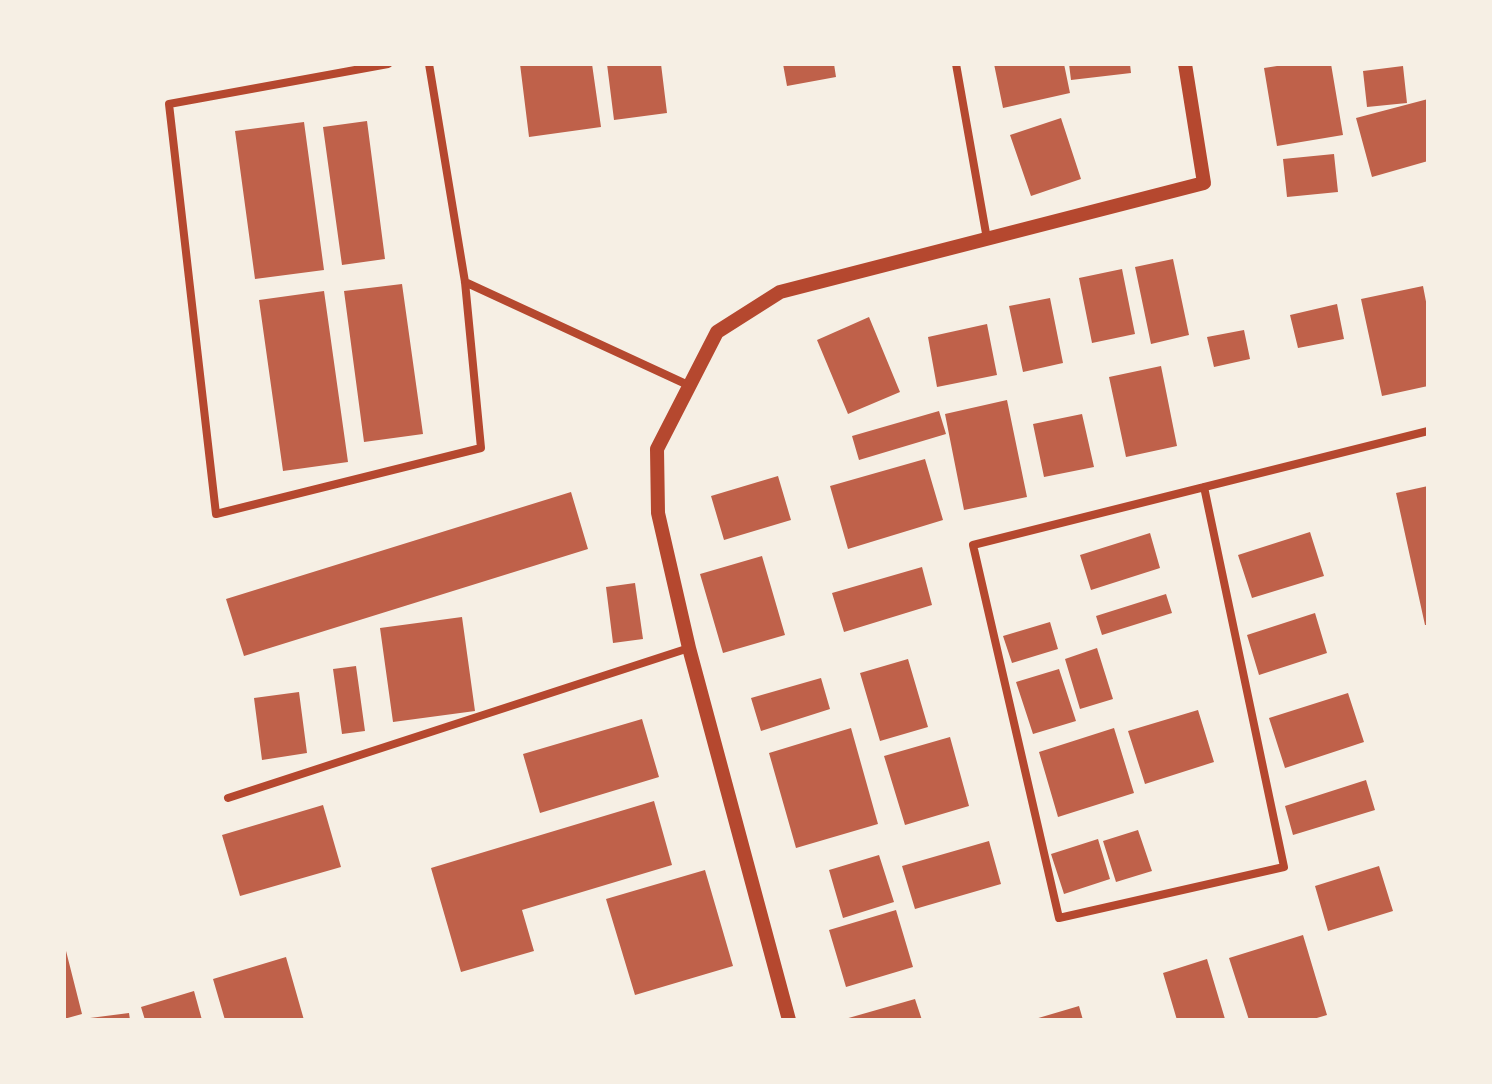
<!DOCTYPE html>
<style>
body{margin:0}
#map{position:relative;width:1492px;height:1084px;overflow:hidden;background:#f6efe4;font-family:"Fira Sans",sans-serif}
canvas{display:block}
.frame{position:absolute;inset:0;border:66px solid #f6efe4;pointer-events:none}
</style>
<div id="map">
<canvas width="1492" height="1084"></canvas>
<div class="frame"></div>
</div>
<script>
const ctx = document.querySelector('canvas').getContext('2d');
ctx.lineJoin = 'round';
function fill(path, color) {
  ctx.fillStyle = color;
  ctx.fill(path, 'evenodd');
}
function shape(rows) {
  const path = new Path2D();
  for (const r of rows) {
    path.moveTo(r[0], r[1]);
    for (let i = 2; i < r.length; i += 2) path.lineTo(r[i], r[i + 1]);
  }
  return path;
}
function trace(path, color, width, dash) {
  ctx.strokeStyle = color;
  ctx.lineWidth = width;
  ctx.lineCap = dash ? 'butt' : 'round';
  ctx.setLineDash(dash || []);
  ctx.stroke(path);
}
fill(shape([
 [520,64,592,64,601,127,529,137],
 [607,64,661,64,667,113,614,120],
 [783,64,834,64,836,77,787,86],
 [994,64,1064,64,1070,93,1003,108],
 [1069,64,1130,64,1131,73,1071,80],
 [1290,64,1331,64,1343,135,1277,146,1264,68],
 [1403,66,1407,103,1367,107,1363,71],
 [1428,99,1428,161,1372,177,1356,118],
 [1061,118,1081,179,1031,196,1010,135],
 [367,121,385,259,342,265,323,127],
 [304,122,324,270,255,279,235,131],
 [1334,154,1338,192,1287,197,1283,159],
 [1173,259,1189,335,1151,344,1135,267],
 [1122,269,1135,334,1092,343,1079,278],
 [402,284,423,434,364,442,344,291],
 [1423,286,1428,312,1428,386,1382,396,1361,299],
 [324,291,348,462,283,471,259,300],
 [1050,298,1063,363,1023,372,1009,306],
 [1337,304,1344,339,1298,348,1290,315],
 [869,317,900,392,848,414,817,340],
 [987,324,997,375,937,387,928,337],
 [1244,330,1250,359,1214,367,1207,337],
 [1161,366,1177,446,1126,457,1109,377],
 [1007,400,1027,497,964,510,945,414],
 [939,411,946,434,859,460,852,436],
 [1082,414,1094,467,1044,477,1033,424],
 [925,459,943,520,848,549,830,486],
 [778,476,791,520,724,540,711,496],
 [1428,486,1428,625,1425,625,1396,493],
 [571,492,588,549,244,656,226,599],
 [1310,532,1324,576,1252,598,1238,555],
 [1150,533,1160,568,1091,590,1080,555],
 [762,556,785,635,723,653,700,574],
 [922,567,932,605,844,632,832,593],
 [635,583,643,639,613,643,606,587],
 [1166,594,1172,613,1102,635,1096,616],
 [1315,613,1327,653,1259,675,1247,635],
 [462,617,475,711,393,722,380,628],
 [1050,622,1058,649,1012,663,1003,636],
 [1097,648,1113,699,1080,709,1065,659],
 [908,659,928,727,880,741,860,673],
 [356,666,365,731,342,734,333,669],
 [1059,669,1076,721,1033,734,1016,682],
 [821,678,830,709,761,731,751,698],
 [299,692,307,753,262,760,254,698],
 [1348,693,1364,742,1285,768,1269,718],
 [1198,710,1214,762,1145,784,1128,731],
 [642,719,659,777,540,813,523,754],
 [851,728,878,824,796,848,769,753],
 [1114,728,1134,793,1058,817,1039,752],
 [950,737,969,806,905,825,884,756],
 [1366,780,1375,810,1293,835,1285,806],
 [654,801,672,865,522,910,534,951,461,972,431,868],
 [323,805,341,867,240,896,222,835],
 [1138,830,1152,871,1116,882,1103,841],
 [1098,839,1110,879,1064,894,1051,854],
 [989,841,1001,884,915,909,902,866],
 [879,855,894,902,843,918,829,870],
 [1379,866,1393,911,1328,931,1315,886],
 [705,870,733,966,635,995,606,899],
 [896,910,913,967,846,987,829,930],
 [1303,935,1327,1015,1310,1020,1249,1020,1229,958],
 [64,943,82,1014,64,1019],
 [286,957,304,1020,225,1020,213,979],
 [1207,959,1225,1019,1177,1020,1163,973],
 [194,991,202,1020,145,1020,141,1007],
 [915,999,922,1020,845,1020,845,1019],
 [1079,1006,1083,1020,1036,1020,1035,1019],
 [129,1013,130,1020,90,1020,90,1018]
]), '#bf614a');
trace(shape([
 [388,64,169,104,216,514,481,448,465,282,429,64],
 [956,64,987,239],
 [465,282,688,385],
 [1204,487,1284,867,1059,918,973,545,1428,431],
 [228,798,689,648]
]), '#b5482f', 8);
trace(shape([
 [789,1020,689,648,658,513,657,449,717,332,780,292,1204,183,1185,64]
]), '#b5482f', 14);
</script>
